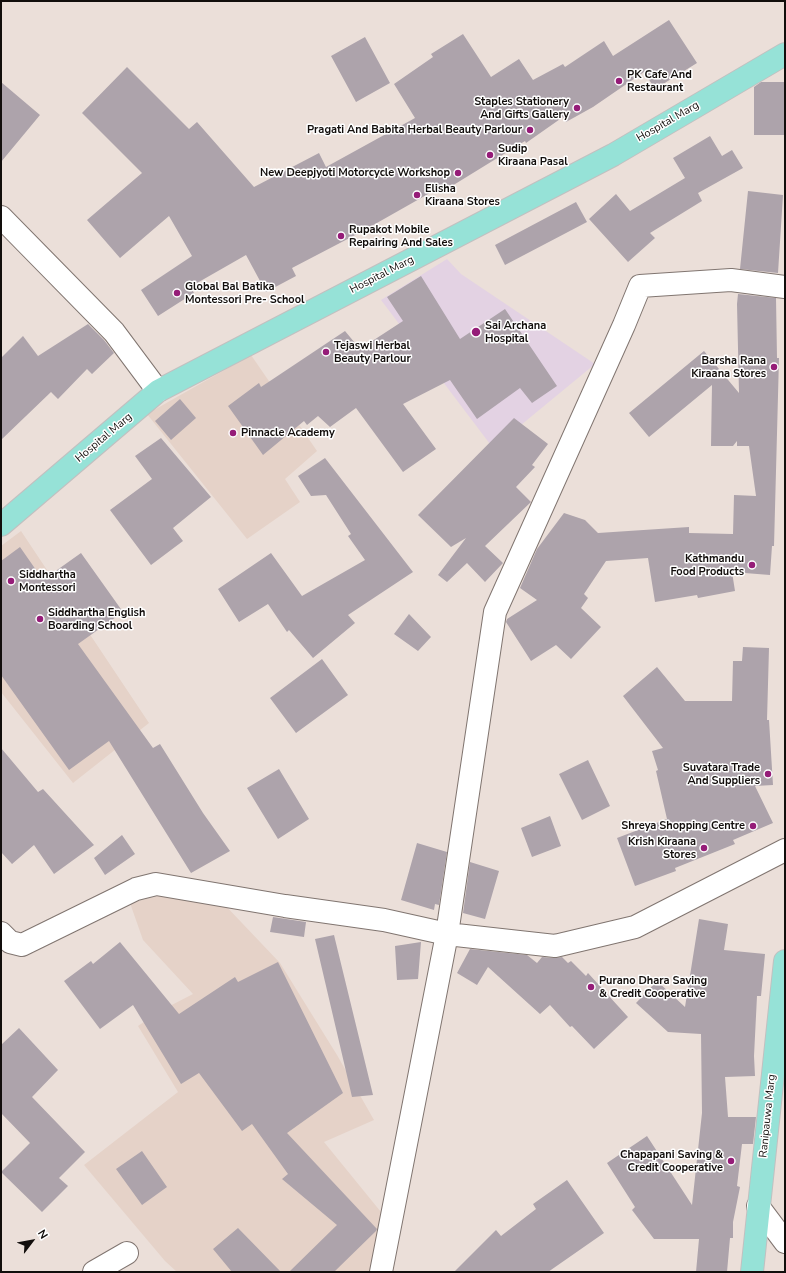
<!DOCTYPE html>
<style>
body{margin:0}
#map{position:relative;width:786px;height:1273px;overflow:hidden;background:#ebdfd9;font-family:"Nunito Sans",sans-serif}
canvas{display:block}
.frame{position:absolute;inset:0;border:2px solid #120e0c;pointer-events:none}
.north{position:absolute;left:12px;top:1221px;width:40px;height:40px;-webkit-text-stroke:3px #fff;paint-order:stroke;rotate:58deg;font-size:11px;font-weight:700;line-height:16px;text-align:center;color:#120e0c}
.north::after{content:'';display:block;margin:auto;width:14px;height:18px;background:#120e0c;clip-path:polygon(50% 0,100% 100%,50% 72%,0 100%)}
</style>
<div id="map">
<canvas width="786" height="1273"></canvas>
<div class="frame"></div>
<div class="north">N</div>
</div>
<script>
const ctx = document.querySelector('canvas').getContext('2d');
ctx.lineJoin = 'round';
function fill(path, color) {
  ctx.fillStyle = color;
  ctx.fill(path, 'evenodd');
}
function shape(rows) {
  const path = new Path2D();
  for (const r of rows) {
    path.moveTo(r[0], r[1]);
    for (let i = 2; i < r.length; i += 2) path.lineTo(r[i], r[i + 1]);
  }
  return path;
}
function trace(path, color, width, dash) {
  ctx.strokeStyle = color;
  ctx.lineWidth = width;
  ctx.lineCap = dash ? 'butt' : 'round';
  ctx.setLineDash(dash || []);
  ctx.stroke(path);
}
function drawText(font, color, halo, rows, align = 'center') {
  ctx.font = font + ' "Nunito Sans",sans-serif';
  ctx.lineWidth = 3;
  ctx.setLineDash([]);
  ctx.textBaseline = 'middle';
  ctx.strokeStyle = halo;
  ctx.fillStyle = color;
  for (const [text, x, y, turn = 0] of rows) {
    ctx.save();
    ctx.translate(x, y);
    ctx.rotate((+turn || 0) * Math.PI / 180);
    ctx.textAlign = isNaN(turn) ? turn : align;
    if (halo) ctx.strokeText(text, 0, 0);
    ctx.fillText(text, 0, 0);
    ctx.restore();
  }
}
fill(shape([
 [251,355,317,451,285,479,300,502,247,539,147,414],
 [21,531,149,723,73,783,1,692,1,546],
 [163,895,223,903,280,963,337,1055,374,1120,324,1142,394,1228,385,1272,177,1272,165,1261,84,1165,178,1092,138,1026,160,1011,193,994,143,940,130,903]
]), '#e5d2c8');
fill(shape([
 [447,259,461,274,595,364,493,448,381,300]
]), '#e3d2e3');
fill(shape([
 [669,20,697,63,655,89,644,72,593,107,566,122,563,117,526,143,525,141,447,189,444,185,361,232,292,268,296,276,266,292,246,255,190,287,194,293,158,316,141,290,192,256,169,216,120,258,87,220,142,173,82,113,127,67,189,129,197,122,254,187,319,153,326,167,415,118,394,84,433,57,431,54,463,34,491,77,519,59,533,80,563,64,565,67,604,41,613,56],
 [365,37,390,83,356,102,331,56],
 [1,82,40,115,1,162],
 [761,82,785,82,785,135,754,135,754,87],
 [710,136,722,156,732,150,743,168,698,193,702,201,650,233,655,238,628,262,589,219,616,194,630,211,685,178,673,158],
 [748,191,783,195,778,273,740,269],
 [576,202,587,222,505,265,495,245],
 [421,276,460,339,505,309,557,386,532,403,520,388,477,419,450,380,403,404,436,449,403,472,356,408,330,427,318,416,307,425,304,421,263,455,228,406,259,383,261,387,345,331,360,349,403,321,387,297],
 [738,294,776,298,777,358,779,358,774,546,772,546,770,575,732,572,735,591,698,598,697,595,655,602,648,558,606,561,584,594,588,598,581,608,601,627,571,659,556,645,531,661,506,622,507,619,537,600,520,588,537,549,564,513,585,520,598,533,689,527,689,533,733,534,734,495,756,496,749,446,737,446,737,441,733,446,711,446,712,385,649,437,629,413,704,351,739,393,737,304],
 [88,324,104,340,114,353,92,374,87,369,58,399,51,392,1,440,1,358,23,336,38,356],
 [180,399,196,418,171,440,155,421],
 [514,418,548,444,532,465,535,467,516,487,531,502,485,546,503,563,485,582,467,563,447,582,438,575,466,538,451,547,418,515],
 [161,438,211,497,173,528,183,541,151,565,110,510,152,479,135,456],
 [325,458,413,572,348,615,355,623,313,658,289,630,287,632,268,604,239,622,218,589,271,553,302,596,365,560,348,536,351,534,326,495,311,496,298,476],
 [20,547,43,580,81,553,123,612,78,644,153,748,160,744,203,813,230,851,191,873,109,741,69,770,1,675,1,561],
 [409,614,431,637,418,651,394,634],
 [743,647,769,648,767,720,769,720,773,785,755,786,773,823,733,840,735,844,675,868,676,871,635,886,617,838,667,819,656,771,658,770,652,751,663,748,623,696,657,667,685,701,732,701,733,661,742,661],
 [322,659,348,695,296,733,270,698],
 [1,748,38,792,43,789,94,845,54,874,34,845,12,864,1,852],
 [588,760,610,806,582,820,559,774],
 [279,769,309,819,278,839,247,788],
 [550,816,561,846,532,857,521,828],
 [122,835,135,854,105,875,94,858],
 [417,843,447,852,439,905,435,904,434,910,401,900],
 [470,862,499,871,485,919,463,913],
 [273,917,306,922,304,937,270,932],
 [699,919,728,924,724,950,765,954,761,996,757,996,754,1056,755,1076,725,1077,728,1117,756,1117,753,1144,742,1144,737,1186,740,1187,733,1222,733,1238,730,1238,727,1272,696,1272,699,1239,654,1239,632,1210,635,1207,607,1163,647,1136,692,1205,702,1113,701,1034,668,1032,636,1003,657,981,685,1007],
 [334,935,373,1095,352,1097,315,939],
 [120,942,179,1014,235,977,238,982,278,962,343,1093,287,1133,377,1229,376,1231,334,1272,289,1272,337,1225,282,1179,288,1174,252,1124,242,1131,199,1073,181,1084,133,1005,100,1029,64,981,91,961,93,964],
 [421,942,418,979,397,980,395,946],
 [470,949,527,955,537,963,542,957,554,958,562,957,568,963,571,961,586,976,588,973,628,1017,594,1049,572,1026,570,1027,550,1005,540,1014,488,967,477,985,457,973],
 [19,1028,58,1070,32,1097,85,1152,59,1178,68,1186,42,1212,1,1172,30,1143,1,1113,1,1045],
 [142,1151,167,1187,142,1205,116,1169],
 [567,1180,604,1233,548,1272,454,1272,496,1230,501,1236,536,1209,533,1204],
 [238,1228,281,1272,232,1272,213,1249]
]), '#ada3ab');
const minor = shape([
 [1,217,114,332,158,391],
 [1,933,10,942,22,945,136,889,156,884,285,906,384,920,447,934,555,946,635,927,785,850],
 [94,1272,127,1253],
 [381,1272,447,934,495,612,624,325,640,286,731,280,785,287]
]);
const secondary = shape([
 [758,1206,785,1242]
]);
const primary = shape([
 [1,525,158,391,613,155,785,54],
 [752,1272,785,961]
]);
trace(minor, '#807570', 24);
trace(secondary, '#807570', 24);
trace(primary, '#c1c0c0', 24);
trace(minor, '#fff', 22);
trace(secondary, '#fff', 22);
trace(primary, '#96e2d7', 22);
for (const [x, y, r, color] of [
 [619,81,4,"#951c78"],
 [577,108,4,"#951c78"],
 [530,130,4,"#951c78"],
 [490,155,4,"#951c78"],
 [458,173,4,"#951c78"],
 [417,195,4,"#951c78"],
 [341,236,4,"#951c78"],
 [177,293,4,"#951c78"],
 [476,332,5,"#951c78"],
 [326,352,4,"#951c78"],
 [774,367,4,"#951c78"],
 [233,433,4,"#951c78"],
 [752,565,4,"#951c78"],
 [11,581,4,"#951c78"],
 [40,619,4,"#951c78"],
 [768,774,4,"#951c78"],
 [753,826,4,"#951c78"],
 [704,848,4,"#951c78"],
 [591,987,4,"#951c78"],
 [731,1161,4,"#951c78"]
]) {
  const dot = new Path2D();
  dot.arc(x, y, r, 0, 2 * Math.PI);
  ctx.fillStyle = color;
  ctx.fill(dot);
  trace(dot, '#fff', 1.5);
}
drawText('bold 11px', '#120e0c', '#fff', [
 ["PK Cafe And",627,75],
 ["Restaurant",627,88],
 ["Staples Stationery",569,102,"right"],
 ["And Gifts Gallery",569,115,"right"],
 ["Pragati And Babita Herbal Beauty Parlour",522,130,"right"],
 ["Sudip",498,149],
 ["Kiraana Pasal",498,162],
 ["New Deepjyoti Motorcycle Workshop",450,173,"right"],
 ["Elisha",425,189],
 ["Kiraana Stores",425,202],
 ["Rupakot Mobile",349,230],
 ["Repairing And Sales",349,243],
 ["Global Bal Batika",185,287],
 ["Montessori Pre- School",185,300],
 ["Sai Archana",485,326],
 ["Hospital",485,339],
 ["Tejaswi Herbal",334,346],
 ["Beauty Parlour",334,359],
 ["Barsha Rana",766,361,"right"],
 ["Kiraana Stores",766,374,"right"],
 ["Pinnacle Academy",241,433],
 ["Kathmandu",744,559,"right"],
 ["Food Products",744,572,"right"],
 ["Siddhartha",19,575],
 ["Montessori",19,588],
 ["Siddhartha English",48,613],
 ["Boarding School",48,626],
 ["Suvatara Trade",760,768,"right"],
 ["And Suppliers",760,781,"right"],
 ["Shreya Shopping Centre",745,826,"right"],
 ["Krish Kiraana",696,842,"right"],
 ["Stores",696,855,"right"],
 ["Purano Dhara Saving",599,981],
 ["& Credit Cooperative",599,994],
 ["Chapapani Saving &",723,1155,"right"],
 ["Credit Cooperative",723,1168,"right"]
], 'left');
drawText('11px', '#120e0c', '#fff', [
 ["Hospital Marg",668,122,-30],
 ["Hospital Marg",382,275,-27],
 ["Hospital Marg",104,438,-40],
 ["Ranipauwa Marg",768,1116,-84]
]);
</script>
